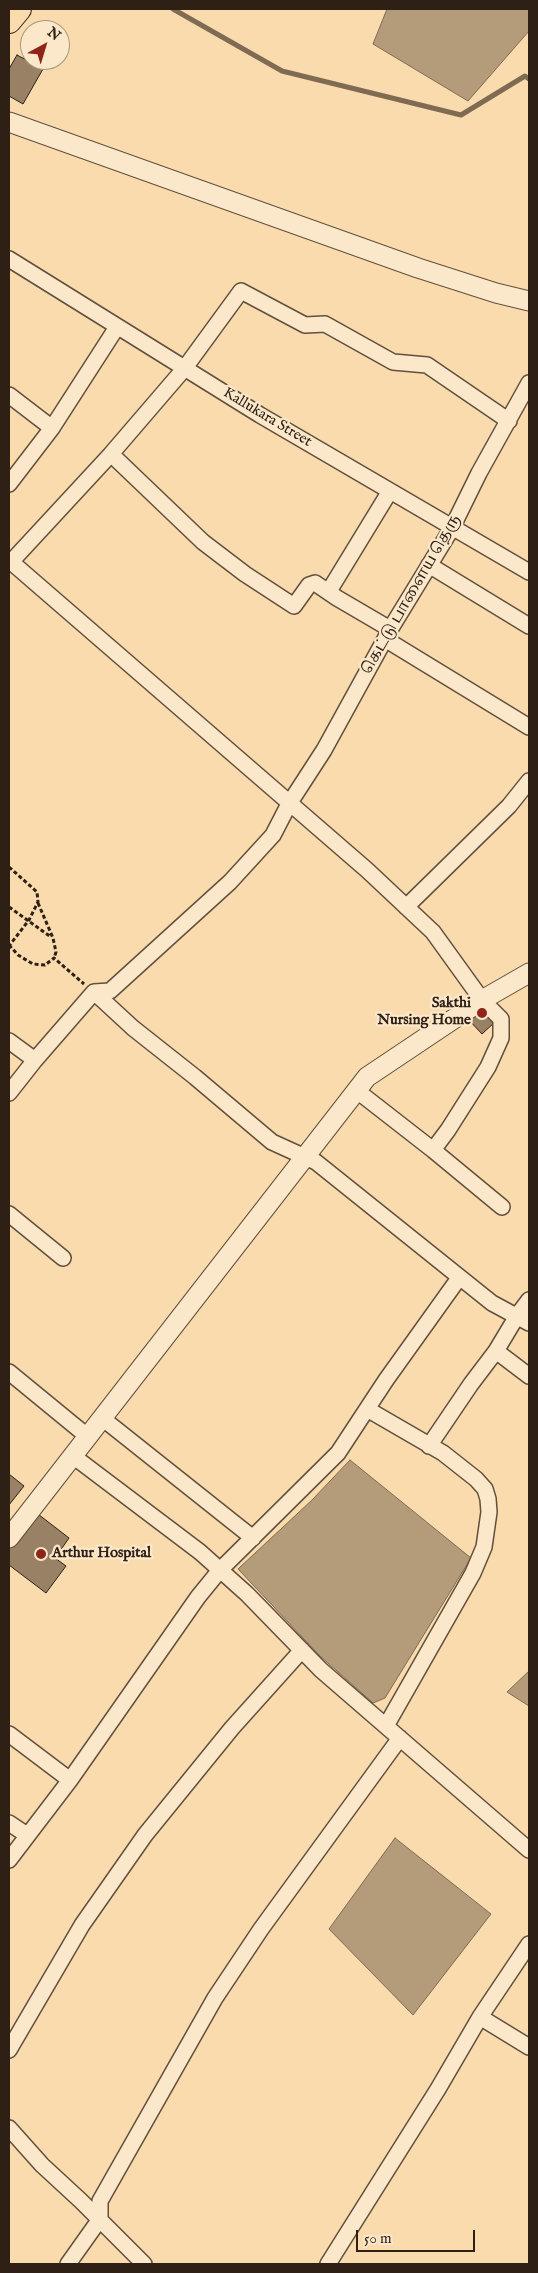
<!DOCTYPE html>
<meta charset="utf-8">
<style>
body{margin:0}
#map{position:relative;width:538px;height:2273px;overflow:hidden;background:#f9dbad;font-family:"IM FELL English",serif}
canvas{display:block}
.frame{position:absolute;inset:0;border:10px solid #2f2016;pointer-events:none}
.north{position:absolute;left:20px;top:20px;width:50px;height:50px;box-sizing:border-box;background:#fbe8ca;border:1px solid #a99882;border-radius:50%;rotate:39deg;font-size:14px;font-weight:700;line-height:20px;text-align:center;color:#2f2016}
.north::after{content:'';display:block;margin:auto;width:18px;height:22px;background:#8f2418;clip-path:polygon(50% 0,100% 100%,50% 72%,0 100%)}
.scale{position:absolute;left:356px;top:2230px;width:119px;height:22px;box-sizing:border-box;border:2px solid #2f2016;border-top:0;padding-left:6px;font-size:15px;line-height:18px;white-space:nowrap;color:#2f2016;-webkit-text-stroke:4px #fbe8ca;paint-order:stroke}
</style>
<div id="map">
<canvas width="538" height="2273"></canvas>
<div class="frame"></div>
<div class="north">N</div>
<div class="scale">50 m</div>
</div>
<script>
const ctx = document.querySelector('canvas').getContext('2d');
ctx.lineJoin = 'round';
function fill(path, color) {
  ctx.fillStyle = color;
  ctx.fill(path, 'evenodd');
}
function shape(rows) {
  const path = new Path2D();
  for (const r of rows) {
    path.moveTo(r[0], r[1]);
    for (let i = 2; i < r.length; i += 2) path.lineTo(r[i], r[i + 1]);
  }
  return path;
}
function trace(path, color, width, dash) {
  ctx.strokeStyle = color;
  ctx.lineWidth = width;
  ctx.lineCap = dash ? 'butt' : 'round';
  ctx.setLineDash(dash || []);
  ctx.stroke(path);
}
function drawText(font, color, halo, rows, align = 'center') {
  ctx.font = font + ' "IM FELL English","Noto Serif Tamil",serif';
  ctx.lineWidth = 4.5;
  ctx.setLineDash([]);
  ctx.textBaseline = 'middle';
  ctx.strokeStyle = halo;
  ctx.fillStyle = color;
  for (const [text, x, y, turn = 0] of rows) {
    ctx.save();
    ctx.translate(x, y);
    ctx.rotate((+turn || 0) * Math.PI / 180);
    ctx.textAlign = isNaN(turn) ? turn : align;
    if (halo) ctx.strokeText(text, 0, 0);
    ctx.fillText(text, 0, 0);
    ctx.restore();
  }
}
const water = shape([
 [387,9,529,9,529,31,468,101,373,44,387,9],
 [350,1460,471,1558,385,1698,373,1703,319,1655,238,1569,312,1500,350,1460],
 [529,1671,529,1706,507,1692,529,1671],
 [395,1838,491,1914,413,2015,329,1929,395,1838]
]);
fill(water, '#b49b7a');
trace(water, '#7f6a52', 1);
trace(shape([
 [173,9,282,71,461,115,525,76,529,79]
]), '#7f6a52', 5);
const building = shape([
 [17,55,43,69,23,104,9,96,9,69,17,55],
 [481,1005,496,1021,482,1034,467,1018,481,1005],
 [9,1474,24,1486,9,1505,9,1474],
 [34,1511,69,1538,55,1558,66,1566,46,1593,9,1565,9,1545,34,1511]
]);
fill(building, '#988165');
trace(building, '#2f2016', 1);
const minor = shape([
 [9,259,260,415,529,572],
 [9,395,52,428],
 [111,454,203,542,245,574,294,606,309,585,315,583,337,598,390,629],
 [9,484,52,428,117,327],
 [9,560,367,870,433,932,482,1000,501,1019,501,1038,488,1067,448,1130,433,1150],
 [11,562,111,454,184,369,241,291,305,325,325,324,393,362,427,365,509,421],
 [429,565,529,626],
 [329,591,390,491],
 [385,639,529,727],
 [406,907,509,806,529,781],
 [94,992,133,1028,195,1077,272,1142,316,1162,492,1303,529,1323],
 [9,1041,35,1060],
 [356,1090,433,1150,502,1207],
 [9,1093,35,1060,94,992,110,991,230,882,273,835,289,804,324,750,391,628,452,528,479,473,529,383],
 [9,1214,63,1258],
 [496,1351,529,1376],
 [9,1372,87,1436],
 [367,1409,443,1453,476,1479,485,1489,488,1499,489,1512,484,1547,473,1573,386,1726],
 [102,1418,253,1538],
 [429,1446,471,1384,496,1351,517,1316,529,1300],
 [73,1456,200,1552,247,1594,321,1670,529,1850],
 [9,1734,70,1780],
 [9,1823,27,1835],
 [9,1860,70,1780,198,1597,220,1570,338,1453,386,1380,459,1278],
 [480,2017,529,2047],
 [9,2050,82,1925,145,1835,232,1728,302,1650],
 [9,2128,42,2165,81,2201,144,2264],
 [68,2264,100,2219,100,2201,215,1998,261,1929,400,1738],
 [328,2264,438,2089,480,2017,529,1944]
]);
const tertiary = shape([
 [9,122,418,268,496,293,529,301],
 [9,1538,367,1077,482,1000,529,973]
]);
const primary = shape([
 [9,21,19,9]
]);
trace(minor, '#624f3c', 18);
trace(tertiary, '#624f3c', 21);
trace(primary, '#2f2016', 26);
trace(shape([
 [9,867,37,892,38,902,29,920,9,946],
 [38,903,53,938,56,952,54,958],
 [9,907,51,937],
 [9,945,18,955,33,964,45,965,54,958,84,984]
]), '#2f2016', 3, [4, 2.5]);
trace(minor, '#fbe8ca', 15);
trace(tertiary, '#fbe8ca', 19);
trace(primary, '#f9dbad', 24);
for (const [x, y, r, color] of [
 [482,1013,6,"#8f2418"],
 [41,1554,6,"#8f2418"]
]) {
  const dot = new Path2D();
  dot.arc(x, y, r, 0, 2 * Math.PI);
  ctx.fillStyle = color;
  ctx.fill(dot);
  trace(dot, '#fbe8ca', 2);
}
drawText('15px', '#2f2016', '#fbe8ca', [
 ["Kallukara Street",267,418,31],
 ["கெட்டு பாளைய தெரு",412,595,-60]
]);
drawText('bold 15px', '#2f2016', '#fbe8ca', [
 ["Sakthi",471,1004],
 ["Nursing Home",471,1021],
 ["Arthur Hospital",52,1554,"left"]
], 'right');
</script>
